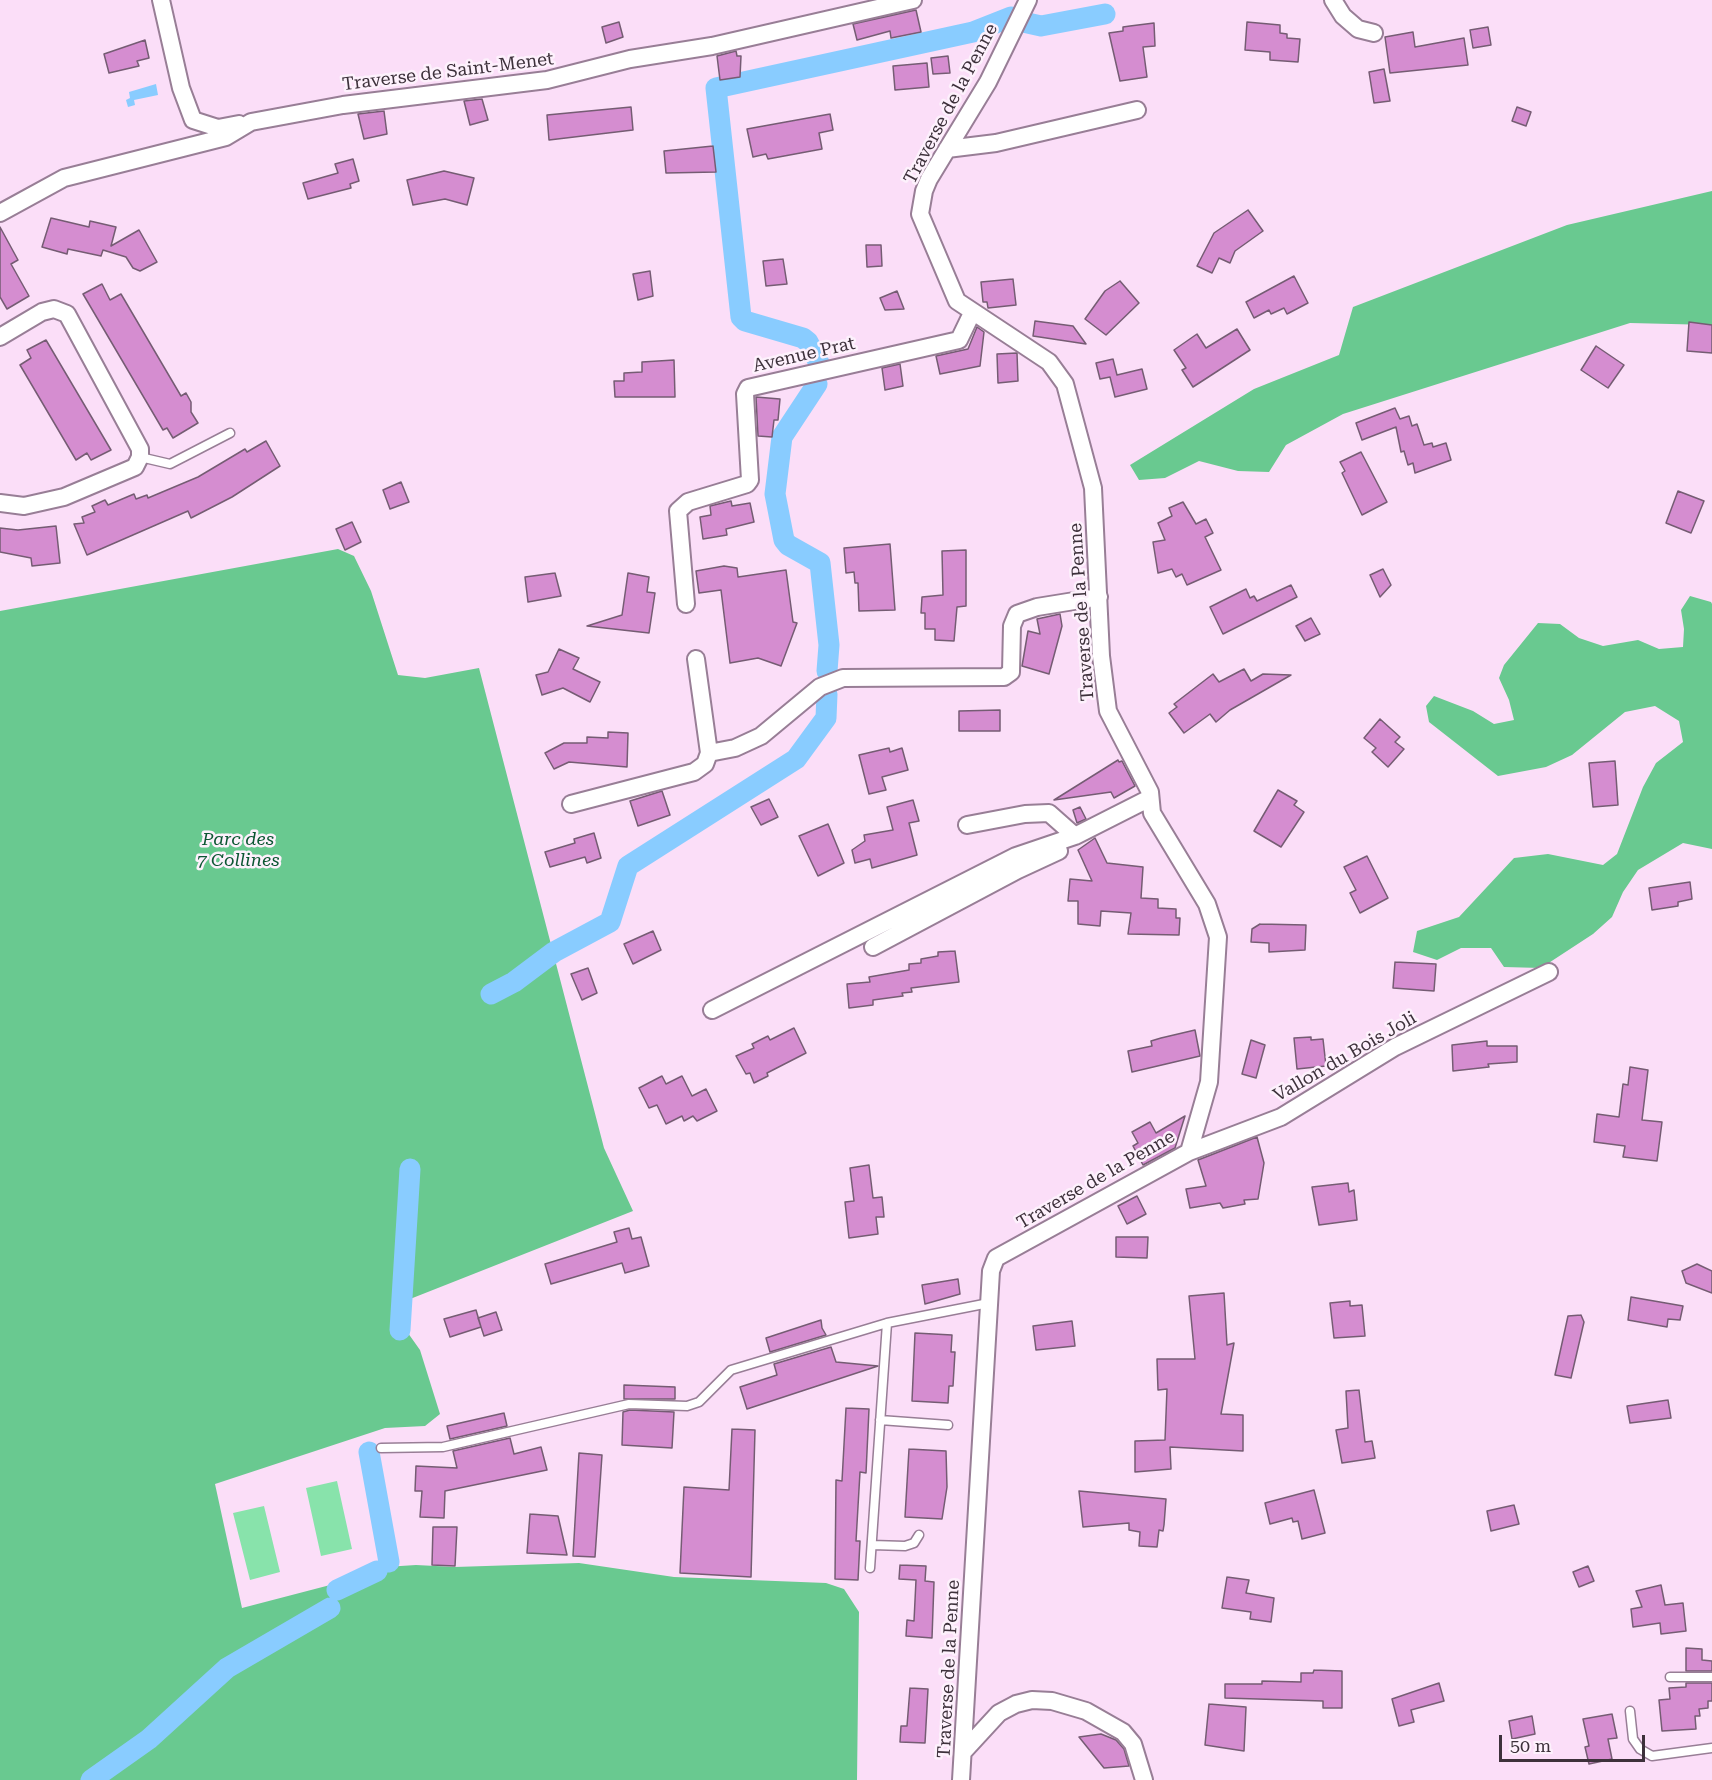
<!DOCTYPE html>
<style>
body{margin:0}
#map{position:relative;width:1712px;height:1780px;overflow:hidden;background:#fbdef8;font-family:"Roboto Serif",serif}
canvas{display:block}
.scale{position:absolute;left:1499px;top:1735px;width:146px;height:27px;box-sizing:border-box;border:3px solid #3d313b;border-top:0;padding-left:8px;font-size:18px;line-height:21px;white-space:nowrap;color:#3d313b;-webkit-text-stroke:4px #fdf1fc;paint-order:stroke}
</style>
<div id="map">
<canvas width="1712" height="1780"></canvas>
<div class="scale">50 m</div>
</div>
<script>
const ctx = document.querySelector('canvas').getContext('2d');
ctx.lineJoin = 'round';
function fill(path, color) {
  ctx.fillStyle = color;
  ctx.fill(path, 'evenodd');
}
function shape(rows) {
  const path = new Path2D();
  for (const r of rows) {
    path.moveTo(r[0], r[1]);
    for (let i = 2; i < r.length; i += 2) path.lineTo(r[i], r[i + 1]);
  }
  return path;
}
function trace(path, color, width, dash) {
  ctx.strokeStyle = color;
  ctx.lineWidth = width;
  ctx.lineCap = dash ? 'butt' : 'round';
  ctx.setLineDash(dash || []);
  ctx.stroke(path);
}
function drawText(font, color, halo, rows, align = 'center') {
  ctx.font = font + ' "Roboto Serif",serif';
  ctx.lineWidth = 5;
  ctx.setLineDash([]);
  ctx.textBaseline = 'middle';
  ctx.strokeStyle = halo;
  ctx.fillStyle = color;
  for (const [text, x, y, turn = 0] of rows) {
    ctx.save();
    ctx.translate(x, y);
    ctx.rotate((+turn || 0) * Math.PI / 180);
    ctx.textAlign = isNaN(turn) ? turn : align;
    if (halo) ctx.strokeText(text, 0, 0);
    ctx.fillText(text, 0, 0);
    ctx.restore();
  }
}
fill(shape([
 [337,1481,352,1549,321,1556,306,1488],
 [264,1506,280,1572,250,1580,233,1513]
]), '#88e3ab');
fill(shape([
 [1712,191,1712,325,1630,323,1343,414,1286,445,1269,472,1238,471,1199,461,1165,478,1139,480,1130,465,1254,389,1339,355,1353,307,1567,225],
 [338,549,354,556,371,591,398,675,425,678,479,668,604,1148,633,1211,405,1301,398,1319,420,1350,440,1414,425,1426,385,1428,215,1484,242,1608,334,1584,385,1567,416,1565,455,1567,579,1563,674,1577,826,1583,844,1589,859,1612,857,1780,0,1780,0,611],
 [1690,596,1711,602,1712,604,1712,849,1683,843,1638,870,1623,892,1612,917,1593,934,1541,968,1504,967,1491,948,1461,948,1437,960,1413,952,1417,931,1459,917,1514,858,1548,854,1603,865,1617,854,1643,787,1656,763,1683,742,1679,721,1655,706,1625,712,1572,755,1546,767,1498,776,1429,722,1426,706,1434,696,1473,711,1494,724,1514,720,1509,700,1499,678,1504,665,1538,623,1560,624,1579,638,1603,646,1638,640,1659,649,1683,647,1684,629,1681,610]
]), '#69c990');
fill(shape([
 [156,84,158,95,134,100,135,105,128,107,126,100,130,98,129,92]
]), '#89ccff');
trace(shape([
 [1023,22,1041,26,1105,14],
 [820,365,808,342,803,338,745,321,741,317,716,88,973,32,1011,17],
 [817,384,782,437,775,494,784,540,788,545,820,563,829,645,827,671],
 [491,994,514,982,554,952,610,922,628,866,796,759,826,718,827,694],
 [400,1330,410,1169],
 [369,1452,389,1562],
 [337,1590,377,1571],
 [91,1780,149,1739,227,1668,330,1608]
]), '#89ccff', 21);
const building = shape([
 [916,10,921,32,891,38,890,31,857,40,853,24,916,10],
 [619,22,623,37,606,43,602,27,619,22],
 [1247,22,1280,25,1280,33,1287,34,1287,38,1300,39,1298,62,1270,60,1270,52,1245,50,1247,22],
 [1154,23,1155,46,1143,47,1147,77,1120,81,1109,33,1123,31,1123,27,1130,26,1154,23],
 [1488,27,1491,45,1473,48,1470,30,1488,27],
 [1413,32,1415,47,1464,38,1468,65,1390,73,1385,37,1413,32],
 [145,40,149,58,137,61,139,66,109,73,104,54,145,40],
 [736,51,737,56,741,56,740,77,720,80,717,56,736,51],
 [948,56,950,73,933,74,931,58,948,56],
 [927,63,929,87,895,90,893,66,927,63],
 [1384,69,1390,101,1374,103,1369,72,1384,69],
 [482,99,488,120,470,125,464,101,482,99],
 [631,107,633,130,549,140,547,115,631,107],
 [1517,107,1531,112,1526,126,1512,121,1517,107],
 [384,111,387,134,364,139,358,114,384,111],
 [830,114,833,130,819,133,822,149,768,159,766,154,753,157,747,129,830,114],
 [713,146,716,172,666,173,664,151,713,146],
 [353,159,359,181,350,184,351,188,308,199,303,183,338,173,335,164,353,159],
 [444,171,474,178,467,205,445,199,413,205,407,180,444,171],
 [1248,210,1263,231,1235,251,1230,263,1219,258,1212,273,1197,266,1214,233,1248,210],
 [51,218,89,227,90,221,116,227,111,246,139,230,157,262,140,271,133,268,126,257,103,250,101,256,68,249,67,254,42,247,51,218],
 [0,227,18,260,11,264,29,296,7,309,0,297,0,227],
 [866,245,881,245,882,266,867,267,866,245],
 [783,259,787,284,766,286,763,261,783,259],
 [650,271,653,296,638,300,633,274,650,271],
 [1294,276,1308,303,1287,314,1284,308,1271,314,1269,310,1254,318,1246,302,1294,276],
 [1013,279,1016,305,988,308,987,302,983,302,981,282,1013,279],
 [1120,281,1139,303,1106,335,1085,319,1105,291,1120,281],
 [102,284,110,300,121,294,181,396,186,393,191,402,191,412,198,423,173,438,167,428,163,430,83,294,102,284],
 [897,291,904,309,885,310,880,298,897,291],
 [1035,321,1073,326,1086,344,1033,336,1035,321],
 [1689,322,1712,325,1712,353,1687,351,1689,322],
 [977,327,984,332,980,366,940,374,936,356,968,349,977,327],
 [1237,329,1250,350,1193,387,1182,370,1186,368,1174,350,1197,334,1206,348,1237,329],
 [46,340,111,450,91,460,87,453,76,460,20,365,31,358,27,350,46,340],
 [1596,346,1624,365,1608,388,1581,370,1596,346],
 [1017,353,1018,381,998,383,997,354,1017,353],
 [1113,359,1117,375,1142,369,1147,389,1115,397,1110,377,1100,379,1096,363,1113,359],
 [674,360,675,397,615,397,614,381,624,381,624,373,642,372,642,362,674,360],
 [900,364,903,386,885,390,882,368,900,364],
 [756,397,780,399,778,420,774,420,772,437,758,436,756,397],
 [1395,408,1400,419,1409,416,1412,426,1417,424,1424,445,1432,443,1433,447,1446,443,1451,460,1415,473,1413,463,1408,465,1404,451,1401,452,1396,427,1362,440,1356,423,1395,408],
 [266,441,280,466,232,497,191,518,188,511,87,555,74,524,84,523,82,517,95,512,92,506,105,500,108,505,134,494,136,499,147,495,148,498,198,477,245,449,247,452,266,441],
 [1361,452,1387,502,1362,515,1342,473,1345,471,1340,462,1361,452],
 [401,482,409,502,390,509,383,490,401,482],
 [1678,491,1704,501,1691,533,1666,523,1678,491],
 [731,501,732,506,750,503,754,522,726,529,727,535,703,539,700,517,711,515,710,506,731,501],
 [1183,502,1196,524,1206,519,1213,533,1205,537,1221,570,1187,585,1182,574,1176,577,1172,569,1158,573,1153,542,1165,540,1158,523,1172,516,1169,508,1183,502],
 [352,522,361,542,345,550,336,529,352,522],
 [56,526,60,563,32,566,31,558,0,552,0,528,18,530,56,526],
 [890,544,895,610,859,611,858,583,855,583,854,572,846,573,844,548,890,544],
 [966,550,966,606,957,607,954,641,935,640,935,629,925,629,925,613,921,613,922,597,943,595,942,551,966,550],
 [724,566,737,568,738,577,786,570,793,622,797,623,781,666,758,658,730,663,721,590,699,593,696,571,724,566],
 [1383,569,1391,585,1380,597,1370,575,1383,569],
 [555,573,561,596,528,602,525,577,555,573],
 [628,573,649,577,647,592,655,593,649,633,587,626,622,615,628,573],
 [1291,585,1297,597,1223,634,1210,607,1246,589,1250,598,1254,596,1257,601,1291,585],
 [1060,614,1062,626,1049,674,1022,666,1028,631,1040,634,1037,619,1060,614],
 [1311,618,1320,634,1305,641,1296,626,1311,618],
 [559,649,579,658,573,669,600,682,590,702,563,688,542,695,536,675,548,672,559,649],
 [1244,669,1251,681,1263,674,1291,675,1230,710,1216,722,1210,714,1184,733,1169,713,1177,707,1174,704,1213,674,1219,682,1244,669],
 [1000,710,1000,731,959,731,959,711,1000,710],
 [1380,719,1400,737,1395,742,1404,749,1388,767,1372,752,1376,748,1364,738,1380,719],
 [608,732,628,733,627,767,569,762,554,769,545,753,564,743,587,743,587,737,608,738,608,732],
 [889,748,890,752,902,748,908,770,882,777,886,790,869,794,859,755,889,748],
 [1118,760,1119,762,1122,761,1135,786,1114,798,1111,792,1054,800,1118,760],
 [1615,761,1618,805,1593,807,1589,763,1615,761],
 [1278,790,1297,801,1294,805,1304,812,1281,847,1254,831,1278,790],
 [662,791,670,815,638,826,630,801,662,791],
 [769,799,778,817,761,825,751,807,769,799],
 [913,800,919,821,909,823,917,855,872,868,870,859,855,863,852,850,865,841,864,835,893,830,887,807,913,800],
 [1080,807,1086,819,1077,823,1073,810,1080,807],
 [828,824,844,863,818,876,799,836,828,824],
 [594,833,601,858,587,863,585,857,550,867,545,852,575,843,574,839,594,833],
 [1095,838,1107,863,1143,867,1141,898,1158,899,1158,908,1176,909,1176,918,1180,918,1179,935,1128,934,1131,913,1101,911,1100,926,1078,924,1078,901,1068,901,1070,879,1092,881,1078,850,1095,838],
 [1367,856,1388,898,1360,913,1350,893,1356,890,1344,867,1367,856],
 [1690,882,1692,899,1678,902,1678,906,1652,910,1649,888,1690,882],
 [1260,924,1306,925,1305,950,1269,952,1269,943,1251,942,1252,929,1260,924],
 [653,931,661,950,633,964,624,944,653,931],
 [955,951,959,982,911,988,912,992,902,993,903,996,873,1000,873,1005,849,1008,847,984,870,982,869,977,909,970,909,964,921,963,921,959,938,956,938,952,955,951],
 [1395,962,1436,964,1434,991,1393,988,1395,962],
 [588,968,597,993,582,1000,571,974,588,968],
 [794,1028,806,1053,767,1073,768,1076,754,1083,750,1073,746,1074,736,1056,754,1048,752,1044,768,1036,770,1040,794,1028],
 [1195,1030,1200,1056,1132,1072,1128,1051,1152,1046,1151,1041,1161,1038,1195,1030],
 [1311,1037,1311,1040,1323,1039,1326,1066,1297,1069,1294,1038,1311,1037],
 [1251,1040,1265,1045,1256,1078,1242,1074,1251,1040],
 [1487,1041,1487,1046,1517,1046,1517,1062,1488,1064,1489,1067,1453,1071,1452,1045,1487,1041],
 [1630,1067,1648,1070,1642,1120,1662,1122,1657,1161,1623,1157,1625,1146,1594,1142,1597,1114,1619,1117,1623,1084,1628,1085,1630,1067],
 [662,1076,666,1084,682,1076,692,1096,706,1089,717,1111,697,1121,693,1116,684,1121,682,1116,666,1124,657,1105,649,1108,639,1088,662,1076],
 [1185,1116,1175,1148,1143,1165,1133,1146,1138,1143,1132,1132,1150,1122,1156,1133,1185,1116],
 [1257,1137,1264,1163,1258,1199,1244,1200,1245,1204,1223,1208,1220,1203,1190,1208,1186,1189,1206,1186,1198,1160,1257,1137],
 [869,1165,873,1198,882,1197,884,1217,876,1217,878,1234,849,1238,845,1202,854,1201,850,1168,869,1165],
 [1348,1183,1349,1192,1354,1190,1357,1220,1319,1225,1312,1187,1348,1183],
 [1137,1196,1146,1214,1127,1224,1118,1206,1137,1196],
 [629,1228,632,1239,641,1237,649,1266,625,1273,622,1263,551,1284,545,1264,617,1242,614,1232,629,1228],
 [1116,1237,1148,1237,1147,1258,1116,1257,1116,1237],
 [1697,1264,1712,1271,1712,1293,1686,1283,1682,1271,1697,1264],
 [958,1279,960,1294,925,1304,922,1285,958,1279],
 [1224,1293,1227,1345,1234,1343,1221,1414,1243,1415,1243,1451,1170,1447,1171,1469,1135,1472,1135,1441,1165,1440,1167,1389,1158,1390,1157,1359,1195,1359,1189,1296,1224,1293],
 [1631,1297,1683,1306,1680,1320,1668,1319,1667,1327,1628,1320,1631,1297],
 [1350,1301,1350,1306,1362,1305,1365,1336,1334,1338,1330,1303,1350,1301],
 [476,1310,481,1327,450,1337,444,1319,476,1310],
 [496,1312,502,1330,484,1336,478,1318,496,1312],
 [1581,1315,1584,1322,1571,1378,1555,1375,1568,1316,1581,1315],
 [821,1320,822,1328,826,1335,770,1352,766,1338,821,1320],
 [1072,1321,1075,1346,1036,1350,1033,1326,1072,1321],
 [915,1333,952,1335,951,1352,955,1352,953,1386,949,1386,948,1403,912,1401,915,1333],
 [831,1347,836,1362,878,1366,747,1409,740,1387,777,1375,774,1364,831,1347],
 [624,1385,675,1387,675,1399,624,1399,624,1385],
 [1359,1390,1365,1442,1372,1441,1375,1458,1342,1463,1336,1430,1348,1428,1346,1391,1359,1390],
 [1668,1400,1671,1418,1630,1423,1627,1406,1668,1400],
 [846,1408,869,1409,866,1473,860,1472,856,1541,860,1541,858,1580,835,1579,836,1480,842,1481,846,1408],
 [630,1410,674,1412,672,1448,622,1445,623,1412,630,1410],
 [504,1413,507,1426,450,1439,447,1426,504,1413],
 [732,1429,755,1430,751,1577,680,1573,684,1487,729,1490,732,1429],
 [510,1438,514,1454,541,1447,547,1470,445,1491,444,1518,420,1517,422,1491,415,1491,416,1466,457,1468,453,1451,510,1438],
 [909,1449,946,1451,947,1487,942,1519,905,1517,909,1449],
 [579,1453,602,1455,595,1557,573,1556,579,1453],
 [1314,1490,1325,1533,1302,1539,1298,1521,1293,1522,1292,1518,1270,1524,1265,1503,1314,1490],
 [1079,1491,1166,1499,1164,1525,1163,1531,1159,1530,1157,1547,1139,1546,1140,1532,1129,1530,1129,1523,1083,1527,1079,1491],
 [1514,1505,1519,1524,1491,1531,1487,1511,1514,1505],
 [530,1514,558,1516,567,1555,527,1553,530,1514],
 [433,1527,457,1527,455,1566,432,1565,433,1527],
 [900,1565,926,1566,925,1581,934,1582,932,1638,906,1636,907,1620,914,1621,916,1580,899,1579,900,1565],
 [1588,1566,1594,1581,1579,1587,1573,1572,1588,1566],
 [1227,1577,1249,1580,1246,1593,1274,1598,1271,1622,1250,1619,1251,1612,1222,1608,1227,1577],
 [1661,1585,1665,1605,1683,1603,1686,1631,1661,1634,1660,1623,1633,1627,1631,1609,1642,1607,1636,1591,1661,1585],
 [1686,1648,1702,1649,1702,1660,1712,1661,1712,1671,1686,1671,1686,1648],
 [1314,1670,1342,1671,1342,1708,1323,1708,1323,1701,1225,1698,1225,1684,1262,1684,1262,1681,1301,1682,1301,1673,1313,1673,1314,1670],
 [1439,1683,1444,1701,1411,1710,1414,1722,1399,1726,1392,1699,1439,1683],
 [1686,1683,1712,1683,1712,1701,1708,1701,1708,1708,1699,1709,1700,1716,1695,1716,1696,1729,1662,1731,1659,1700,1670,1699,1669,1688,1686,1687,1686,1683],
 [910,1688,928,1689,925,1743,900,1742,901,1726,907,1726,910,1688],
 [1209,1704,1246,1707,1244,1751,1205,1745,1209,1704],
 [1612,1714,1617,1738,1608,1739,1612,1759,1589,1764,1585,1747,1589,1746,1583,1719,1612,1714],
 [1532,1716,1535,1734,1512,1739,1509,1721,1532,1716],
 [1101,1734,1116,1740,1124,1749,1129,1766,1104,1768,1079,1737,1101,1734]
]);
fill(building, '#d58dd0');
trace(building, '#755c73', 1.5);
const lane = shape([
 [140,457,170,464,230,433],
 [880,1420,948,1425],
 [381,1448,443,1447,629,1404,687,1406,699,1402,731,1370,887,1323,989,1303],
 [872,1545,905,1546,914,1543,919,1535],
 [870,1568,887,1323],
 [1670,1677,1712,1677],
 [1630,1711,1633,1739,1640,1749,1652,1756,1712,1748]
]);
const street = shape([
 [161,0,181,88,193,120,218,128,239,124],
 [1333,0,1343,16,1358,29,1374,33],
 [947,149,996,143,1137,110],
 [0,213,64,178,226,137,251,122,343,105,547,80,630,59,712,46,913,0],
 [0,337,42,312,54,309,67,314,140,449,140,457,135,467,64,497,24,506,0,503],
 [686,604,678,511,688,502,747,484,750,480,745,394,748,388,959,340,972,313],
 [709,753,735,748,761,736,820,687,843,678,1004,677,1011,672,1012,626,1017,614,1037,607,1099,597],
 [571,804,694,772,705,764,709,753,696,659],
 [967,825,1025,814,1049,813,1075,836],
 [873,947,1018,870,1059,851],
 [712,1010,1016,856,1075,836,1150,798],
 [1189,1152,1281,1117,1395,1047,1549,972],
 [964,1751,999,1713,1016,1704,1032,1700,1052,1701,1086,1711,1123,1732,1133,1744,1144,1780],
 [961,1780,991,1271,996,1258,1189,1152,1209,1082,1218,937,1207,904,1152,813,1150,792,1108,711,1101,656,1093,488,1065,384,1049,362,957,301,920,214,924,191,929,179,988,82,1028,0]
]);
trace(lane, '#987e96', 11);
trace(street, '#987e96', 20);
trace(lane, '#fff', 8);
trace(street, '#fff', 16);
drawText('18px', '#3d313b', '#fdf1fc', [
 ["Traverse de Saint-Menet",448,72,-7],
 ["Traverse de la Penne",951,104,-62],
 ["Avenue Prat",804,355,-13],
 ["Traverse de la Penne",1082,612,-94],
 ["Vallon du Bois Joli",1345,1057,-30],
 ["Traverse de la Penne",1096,1180,-30],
 ["Traverse de la Penne",949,1669,-87]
]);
drawText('italic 18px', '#0b5632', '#fdf1fc', [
 ["Parc des",238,840],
 ["7 Collines",238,861]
]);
</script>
